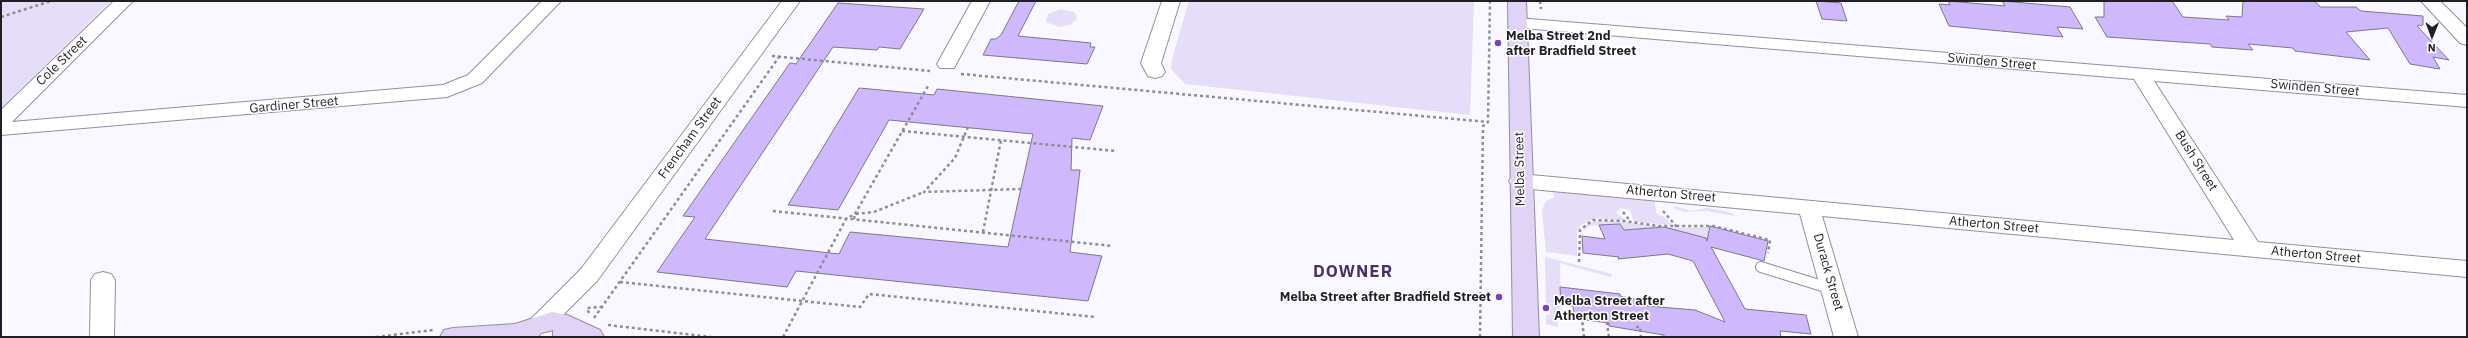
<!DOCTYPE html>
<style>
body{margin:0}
#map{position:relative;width:2468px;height:338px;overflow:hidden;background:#f9f7ff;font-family:"IBM Plex Sans",sans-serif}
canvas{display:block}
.frame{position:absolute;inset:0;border:2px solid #211f26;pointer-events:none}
.north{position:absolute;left:2412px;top:16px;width:40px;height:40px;-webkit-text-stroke:3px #fff;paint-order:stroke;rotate:181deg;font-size:11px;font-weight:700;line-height:16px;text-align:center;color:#211f26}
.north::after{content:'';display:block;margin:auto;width:14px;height:18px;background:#211f26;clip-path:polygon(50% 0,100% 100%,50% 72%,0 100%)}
</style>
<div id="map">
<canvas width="2468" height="338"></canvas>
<div class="frame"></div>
<div class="north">N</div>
</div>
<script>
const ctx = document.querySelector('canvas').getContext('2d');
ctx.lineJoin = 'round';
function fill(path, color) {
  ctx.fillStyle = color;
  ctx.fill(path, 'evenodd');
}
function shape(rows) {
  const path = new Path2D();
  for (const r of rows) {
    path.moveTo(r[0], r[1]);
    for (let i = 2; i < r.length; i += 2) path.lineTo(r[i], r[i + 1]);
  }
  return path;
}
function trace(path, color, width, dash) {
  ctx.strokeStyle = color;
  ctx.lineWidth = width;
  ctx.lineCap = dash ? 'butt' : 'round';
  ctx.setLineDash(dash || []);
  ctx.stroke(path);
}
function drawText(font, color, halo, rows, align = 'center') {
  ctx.font = font + ' "IBM Plex Sans",sans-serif';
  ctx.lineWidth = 3;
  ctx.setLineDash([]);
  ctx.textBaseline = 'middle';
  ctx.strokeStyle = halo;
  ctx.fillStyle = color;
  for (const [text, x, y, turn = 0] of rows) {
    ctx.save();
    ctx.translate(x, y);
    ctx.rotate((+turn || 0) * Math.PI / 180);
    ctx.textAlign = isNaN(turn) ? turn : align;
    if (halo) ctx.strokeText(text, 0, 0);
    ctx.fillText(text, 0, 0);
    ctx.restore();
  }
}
fill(shape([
 [1,1,111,1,1,108],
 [1189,1,1474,1,1470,115,1185,84,1171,69,1172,59],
 [1061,9,1074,12,1077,17,1076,20,1070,25,1059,27,1046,22,1048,14],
 [1559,192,1655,201,1656,213,1666,218,1672,225,1634,222,1630,210,1621,208,1616,213,1627,221,1595,218,1581,225,1577,232,1577,256,1546,252,1542,210,1546,201,1555,197,1552,193],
 [1675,206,1691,211,1707,208,1733,213,1735,216,1707,211,1685,212,1673,208],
 [1594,221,1614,221,1676,228,1710,227,1707,239,1664,227,1624,230,1620,224,1590,226,1583,231,1586,226],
 [1545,257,1612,274,1611,277,1560,263,1561,318,1557,318,1558,327,1546,324,1546,315,1550,315,1549,310,1546,309]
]), '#e6ddf8');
const building = shape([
 [1019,1,1036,1,1018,36,1091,43,1090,47,1095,47,1087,64,983,55,991,39,996,39,1001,35,1019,1],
 [1816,1,1841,3,1847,21,1822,19,1816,1],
 [1948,1,2005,6,2002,1,2070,7,2083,29,2057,27,2063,37,1949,26,1939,4,1950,5,1948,1],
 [2104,1,2172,1,2183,17,2229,20,2226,16,2242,17,2243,1,2315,1,2320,7,2356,7,2361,11,2423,16,2423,25,2417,26,2449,60,2433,57,2440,69,2410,64,2388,28,2346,32,2370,60,2295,51,2293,48,2248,44,2253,50,2212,47,2210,44,2107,37,2095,17,2104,17,2104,1],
 [838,3,924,9,900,49,879,47,877,50,833,47,705,239,839,254,850,232,1008,247,1033,134,889,120,838,210,788,205,859,88,934,95,937,89,1103,106,1090,140,1072,138,1071,170,1080,170,1070,252,1102,256,1088,301,796,271,787,287,657,272,695,217,683,216,790,63,796,64,838,3],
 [1620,224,1624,230,1664,227,1706,238,1707,241,1710,226,1768,241,1764,261,1711,247,1745,309,1806,315,1811,334,1780,331,1781,337,1664,337,1664,335,1609,326,1609,323,1585,320,1585,317,1574,316,1573,306,1561,304,1560,287,1620,294,1620,296,1647,302,1647,306,1695,310,1725,322,1693,261,1668,254,1618,259,1619,257,1583,253,1582,236,1605,239,1599,225,1620,224]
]);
fill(building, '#cfb8fc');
trace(building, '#7c7788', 1);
const lane = shape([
 [1761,267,1832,289]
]);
const street = shape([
 [114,1,133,1,12,122,443,85,468,75,542,1,561,1,482,83,447,97,1,135,1,110,114,1],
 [782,1,800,1,597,281,549,329,541,332,533,329,529,323,533,317,581,269,782,1],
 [972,1,990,1,954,68,940,68,937,64,972,1],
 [1162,1,1180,1,1161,63,1165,72,1162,76,1155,78,1148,76,1141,63,1162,1],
 [2421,1,2440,1,2467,28,2467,45,2460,43,2421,1],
 [1517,18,2467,95,2467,107,2154,81,2258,242,2467,261,2467,277,1822,216,1858,337,1834,337,1800,214,1520,188,1512,186,1509,181,1512,176,1520,174,2234,240,2134,79,1511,27,1508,23,1511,19,1517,18],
 [103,272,111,274,115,280,114,337,90,337,91,280,95,274,103,272]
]);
const secondary = shape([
 [1508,1,1526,1,1539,337,1513,337,1508,1],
 [552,312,567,315,600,330,604,337,553,337,553,330,541,333,538,337,440,337,444,330,453,328,515,324,552,312]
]);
trace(lane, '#948ea0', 12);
trace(street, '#948ea0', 2);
trace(secondary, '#948ea0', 2);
trace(shape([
 [1540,1,1541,9],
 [1,17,51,1],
 [772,56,930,71],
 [961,74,1488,122],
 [968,127,955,158,924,192,1021,189],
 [902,131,1116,151],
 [773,211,1113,246],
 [1663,211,1677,227],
 [1623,212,1631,222],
 [854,219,855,214,874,212,924,192],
 [983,232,1001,140],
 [1579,262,1580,230,1593,220,1624,221,1658,226,1713,226,1770,240,1768,253],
 [620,282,860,307,869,294,1095,317],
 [589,313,587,308,601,307],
 [594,318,779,57],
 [1609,324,1607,324,1609,337],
 [608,325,711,337],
 [1636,327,1640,327,1641,337],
 [376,337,433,330],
 [783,337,846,219,855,214,928,86],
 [1480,337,1483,126,1488,122,1490,1],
 [1584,337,1582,319,1585,319],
 [1660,337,1664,337]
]), '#8e8c94', 2.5, [3, 3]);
trace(lane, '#fff', 10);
fill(street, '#fff');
fill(secondary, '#e0d3f5');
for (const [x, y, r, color] of [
 [1498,43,4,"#7743ba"],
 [1499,297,4,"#7743ba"],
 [1546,308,4,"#7743ba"]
]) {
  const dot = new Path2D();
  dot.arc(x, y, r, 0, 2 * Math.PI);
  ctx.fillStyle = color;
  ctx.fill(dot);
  trace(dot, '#fff', 1.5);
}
drawText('bold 13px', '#211f26', '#fff', [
 ["Melba Street 2nd",1506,36],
 ["after Bradfield Street",1506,51],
 ["Melba Street after Bradfield Street",1491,297,"right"],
 ["Melba Street after",1554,301],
 ["Atherton Street",1554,316]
], 'left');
drawText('13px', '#211f26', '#fff', [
 ["Cole Street",62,61,-44],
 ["Swinden Street",1992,62,5],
 ["Swinden Street",2315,88,5],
 ["Gardiner Street",294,105,-5],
 ["Frencham Street",690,138,-54],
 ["Bush Street",2196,161,58],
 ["Melba Street",1520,169,-91],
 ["Atherton Street",1671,194,5],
 ["Atherton Street",1994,225,5],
 ["Atherton Street",2316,255,5],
 ["Durack Street",1828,272,74]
]);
ctx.letterSpacing = '1px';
drawText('bold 17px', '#48306b', '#fff', [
 ["DOWNER",1353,272]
]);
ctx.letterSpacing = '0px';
</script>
